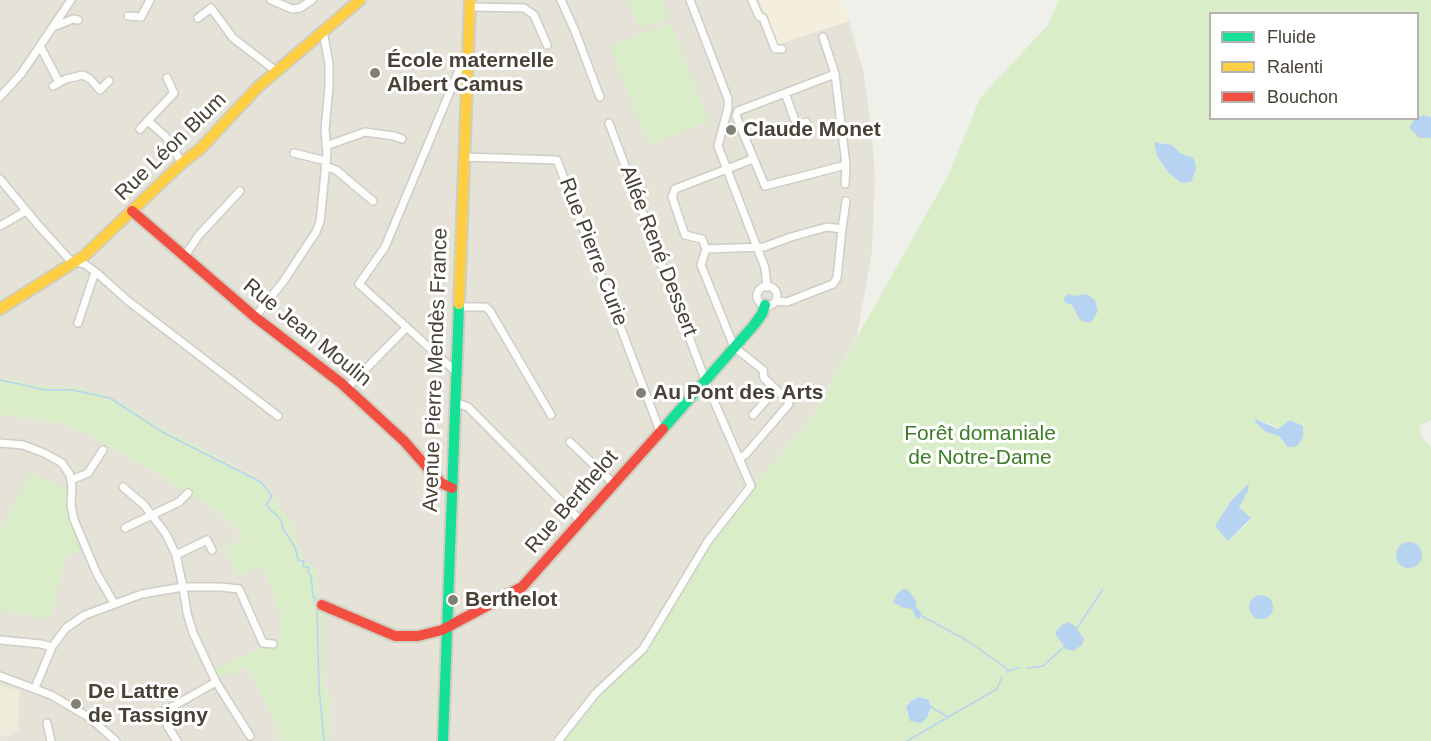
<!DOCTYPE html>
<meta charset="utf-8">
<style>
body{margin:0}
#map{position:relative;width:1431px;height:741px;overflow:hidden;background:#f0f0ea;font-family:Arial,sans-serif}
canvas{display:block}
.legend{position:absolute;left:1209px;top:12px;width:210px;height:108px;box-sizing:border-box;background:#fff;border:2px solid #b5b3ae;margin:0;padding:8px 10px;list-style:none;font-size:18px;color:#474235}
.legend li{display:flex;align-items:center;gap:12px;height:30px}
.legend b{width:30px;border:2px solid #b5b3ae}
</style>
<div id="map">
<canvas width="1431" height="741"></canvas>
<ul class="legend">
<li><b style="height:8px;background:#16e098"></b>Fluide</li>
<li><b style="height:8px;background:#ffcf43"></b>Ralenti</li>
<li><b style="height:8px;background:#f24e42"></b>Bouchon</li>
</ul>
</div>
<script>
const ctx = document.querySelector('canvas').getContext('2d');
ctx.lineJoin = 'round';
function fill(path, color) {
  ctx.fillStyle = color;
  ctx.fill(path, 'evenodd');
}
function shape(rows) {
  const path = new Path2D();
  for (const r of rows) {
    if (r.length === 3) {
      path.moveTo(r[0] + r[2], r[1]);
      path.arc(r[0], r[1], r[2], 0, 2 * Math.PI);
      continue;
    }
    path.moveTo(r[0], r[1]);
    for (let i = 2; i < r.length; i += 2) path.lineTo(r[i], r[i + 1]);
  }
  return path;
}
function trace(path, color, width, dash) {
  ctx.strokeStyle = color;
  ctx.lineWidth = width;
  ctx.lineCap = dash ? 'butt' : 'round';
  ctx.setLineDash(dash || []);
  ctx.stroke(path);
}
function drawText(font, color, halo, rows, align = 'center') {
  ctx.font = font + ' Arial,sans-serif';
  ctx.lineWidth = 6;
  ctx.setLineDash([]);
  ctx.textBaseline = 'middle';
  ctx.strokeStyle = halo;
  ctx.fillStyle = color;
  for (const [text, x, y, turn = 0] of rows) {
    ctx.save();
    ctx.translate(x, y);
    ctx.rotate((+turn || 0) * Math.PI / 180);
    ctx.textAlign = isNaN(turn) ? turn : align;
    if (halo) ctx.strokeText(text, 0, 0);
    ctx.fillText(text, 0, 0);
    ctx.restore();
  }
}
fill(shape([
 [0,0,759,0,776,44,849,21,863,70,870,117,875,176,872,251,857,336,811,419,707,540,643,651,560,741,329,741,330,697,324,684,322,670,322,610,318,603,317,577,319,574,302,557,289,520,262,481,155,424,119,401,79,388,42,386,0,378],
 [0,414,68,425,92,436,197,497,231,522,245,538,218,551,218,553,225,550,264,566,279,611,281,639,218,678,248,665,278,730,279,741,0,741]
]), '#e5e2d7');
fill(shape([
 [759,0,842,0,849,21,776,45]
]), '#f4eedc');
fill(shape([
 [0,685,20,691,18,730,11,735,4,737,0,736]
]), '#efecdb');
fill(shape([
 [628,0,662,0,669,18,639,29],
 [1059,0,1431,0,1431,117,1423,115,1418,118,1418,14,1210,14,1210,118,1417,118,1414,120,1420,138,1431,138,1431,420,1419,426,1422,438,1431,447,1431,741,561,741,597,695,643,651,707,540,811,419,949,174,980,98,1048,25],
 [1159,142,1172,145,1180,153,1193,158,1196,169,1191,182,1181,183,1168,172,1157,156],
 [1256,419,1273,425,1278,429,1290,420,1297,424,1303,437,1298,445,1284,443,1279,436,1266,432],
 [1249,483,1248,491,1239,504,1242,510,1250,517,1250,521,1228,541,1216,526,1231,501],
 [918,697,927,698,930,702,931,711,927,718,907,716,906,707,907,704],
 [671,23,708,122,648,145,610,46],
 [0,378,42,386,79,388,105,395,119,401,155,424,262,481,289,520,302,557,319,574,317,577,318,603,322,610,322,670,324,684,330,697,329,741,279,741,278,730,248,666,218,678,214,670,281,639,279,611,264,566,238,576,225,550,218,553,217,551,245,538,232,522,197,497,92,436,68,425,0,414],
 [30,473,67,489,68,514,80,551,66,556,50,620,0,610,0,531]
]), '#d9edc8');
fill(shape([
 [1423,115,1431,117,1431,138,1420,138,1409,128,1414,120],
 [1154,142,1172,145,1180,153,1193,158,1195,162,1196,169,1191,182,1181,183,1168,172,1157,156],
 [1068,294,1076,296,1086,294,1095,300,1098,311,1092,321,1088,323,1080,320,1072,305,1064,302,1064,298],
 [1256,419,1278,429,1290,420,1303,426,1303,437,1298,445,1293,447,1288,447,1279,436,1266,432,1255,422],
 [1249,483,1248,491,1239,507,1251,518,1228,541,1215,526,1231,501],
 [1409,555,13],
 [903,589,908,590,912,595,916,601,916,607,922,613,919,619,916,618,912,609,901,607,893,602,897,594],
 [1261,607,12],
 [1068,622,1075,626,1084,639,1082,645,1073,651,1066,649,1055,633,1062,625],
 [918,697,928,699,931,707,927,718,921,723,910,721,906,707,911,701]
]), '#b7d3f2');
trace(shape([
 [0,380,46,390,72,390,110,398,164,433,261,482,272,496,266,505,281,520,283,529,295,547,298,560,304,561,303,566,309,568,308,573,311,575,313,597,316,598,314,601],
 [317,609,319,687,324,741],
 [922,616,966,640,1009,670],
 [1077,628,1103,589],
 [1027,668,1043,666,1064,647],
 [1006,672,1020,667],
 [931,707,948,717],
 [907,741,997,689,1002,677]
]), '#b7d3f2', 1.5);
const street = shape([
 [271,0,292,9,300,8,312,0],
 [561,0,575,31,600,97],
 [690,0,728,99,728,108,718,146,765,268,767,287],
 [752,0,759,16,763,18,775,49,782,49],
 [470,7,524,8,534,15,547,45],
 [128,16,141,17,150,0],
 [198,18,211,8,233,38,276,71],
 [53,27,73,19,78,20],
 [823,37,835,74],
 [40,46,59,82],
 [53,86,66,79,83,75,90,79,100,90,109,81],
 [785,93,797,126,806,122],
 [0,97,21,74,71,0],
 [148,121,166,137,182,163],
 [140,129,174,93,167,78],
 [326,146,365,132,394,136,402,139],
 [294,153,326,161],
 [464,157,557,160,660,431],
 [325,166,336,170,373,201],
 [0,179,39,226,69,259,86,265,98,274,127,300,278,416],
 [845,184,846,165,835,74,738,111,736,116,765,186,846,165],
 [0,226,26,211],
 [842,229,846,201],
 [706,249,764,247,791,237,827,227,842,229,837,278,833,284,787,302,776,301],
 [184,257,199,235,240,191],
 [767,296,10],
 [458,307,486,307,490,311,551,415],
 [255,317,283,282,316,232,320,222,327,153,325,130,329,87,329,64,323,31],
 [78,323,95,272],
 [456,372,359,284,385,247,459,70,467,64],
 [347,388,406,328],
 [455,402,468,407,582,522],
 [753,415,776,389],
 [570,442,614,484],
 [0,443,23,445,44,453,62,463,70,475,72,487,71,505,74,520,97,574,114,603],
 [739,459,746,454,789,404,787,400,764,378,763,370,734,347,701,265,706,249,702,239,685,235,672,197,675,189,753,159],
 [71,480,88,473,103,450],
 [123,487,144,505,166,534,176,555,183,587,221,587,239,589,263,643,273,644],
 [125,528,179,502,188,493],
 [176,555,207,540,212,550],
 [0,640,41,644,52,647],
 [0,676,51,695,90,718,116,741],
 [216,682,250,736],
 [35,688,52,647,66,628,85,615,142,594,183,587,187,613,193,633,216,682,163,712,168,727,177,741],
 [47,723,51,741],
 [558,741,596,693,643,649,708,541,751,486,707,385,609,123]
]);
const fast = shape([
 [663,429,754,325,762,314,765,305],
 [443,741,459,304]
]);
const slow = shape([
 [459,304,470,0],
 [0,309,84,256,182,163,200,149,257,88,360,0]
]);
const jam = shape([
 [132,211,255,317,341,383,404,441,441,483,452,488],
 [322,605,395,636,418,636,442,630,522,587,663,429]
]);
trace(street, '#cecdc7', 10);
trace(fast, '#d0cec0', 14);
trace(slow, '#d0cec0', 14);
trace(jam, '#d0cec0', 14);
trace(street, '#fdfdfc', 7);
trace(fast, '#16e098', 10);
trace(slow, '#ffcf43', 10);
trace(jam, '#f24e42', 10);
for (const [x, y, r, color] of [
 [375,73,6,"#827f74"],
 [731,130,6,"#827f74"],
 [641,393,6,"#827f74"],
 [453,600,6,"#827f74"],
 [76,704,6,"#827f74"]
]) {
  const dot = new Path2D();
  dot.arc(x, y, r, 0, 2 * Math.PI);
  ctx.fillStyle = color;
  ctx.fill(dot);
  trace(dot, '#fff', 2);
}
drawText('bold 21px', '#474235', '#fff', [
 ["École maternelle",387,61],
 ["Albert Camus",387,85],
 ["Claude Monet",743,130],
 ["Au Pont des Arts",653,393],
 ["Berthelot",465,600],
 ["De Lattre",88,692],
 ["de Tassigny",88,716]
], 'left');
drawText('21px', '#474235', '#fff', [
 ["Rue Léon Blum",171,147,-44],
 ["Allée René Dessert",658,251,69],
 ["Rue Pierre Curie",593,252,69],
 ["Rue Jean Moulin",307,333,39],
 ["Avenue Pierre Mendès France",436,370,-88],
 ["Rue Berthelot",572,502,-49]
]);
drawText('21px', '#3b7d24', '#fff', [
 ["Forêt domaniale",980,434],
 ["de Notre-Dame",980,458]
]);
</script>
